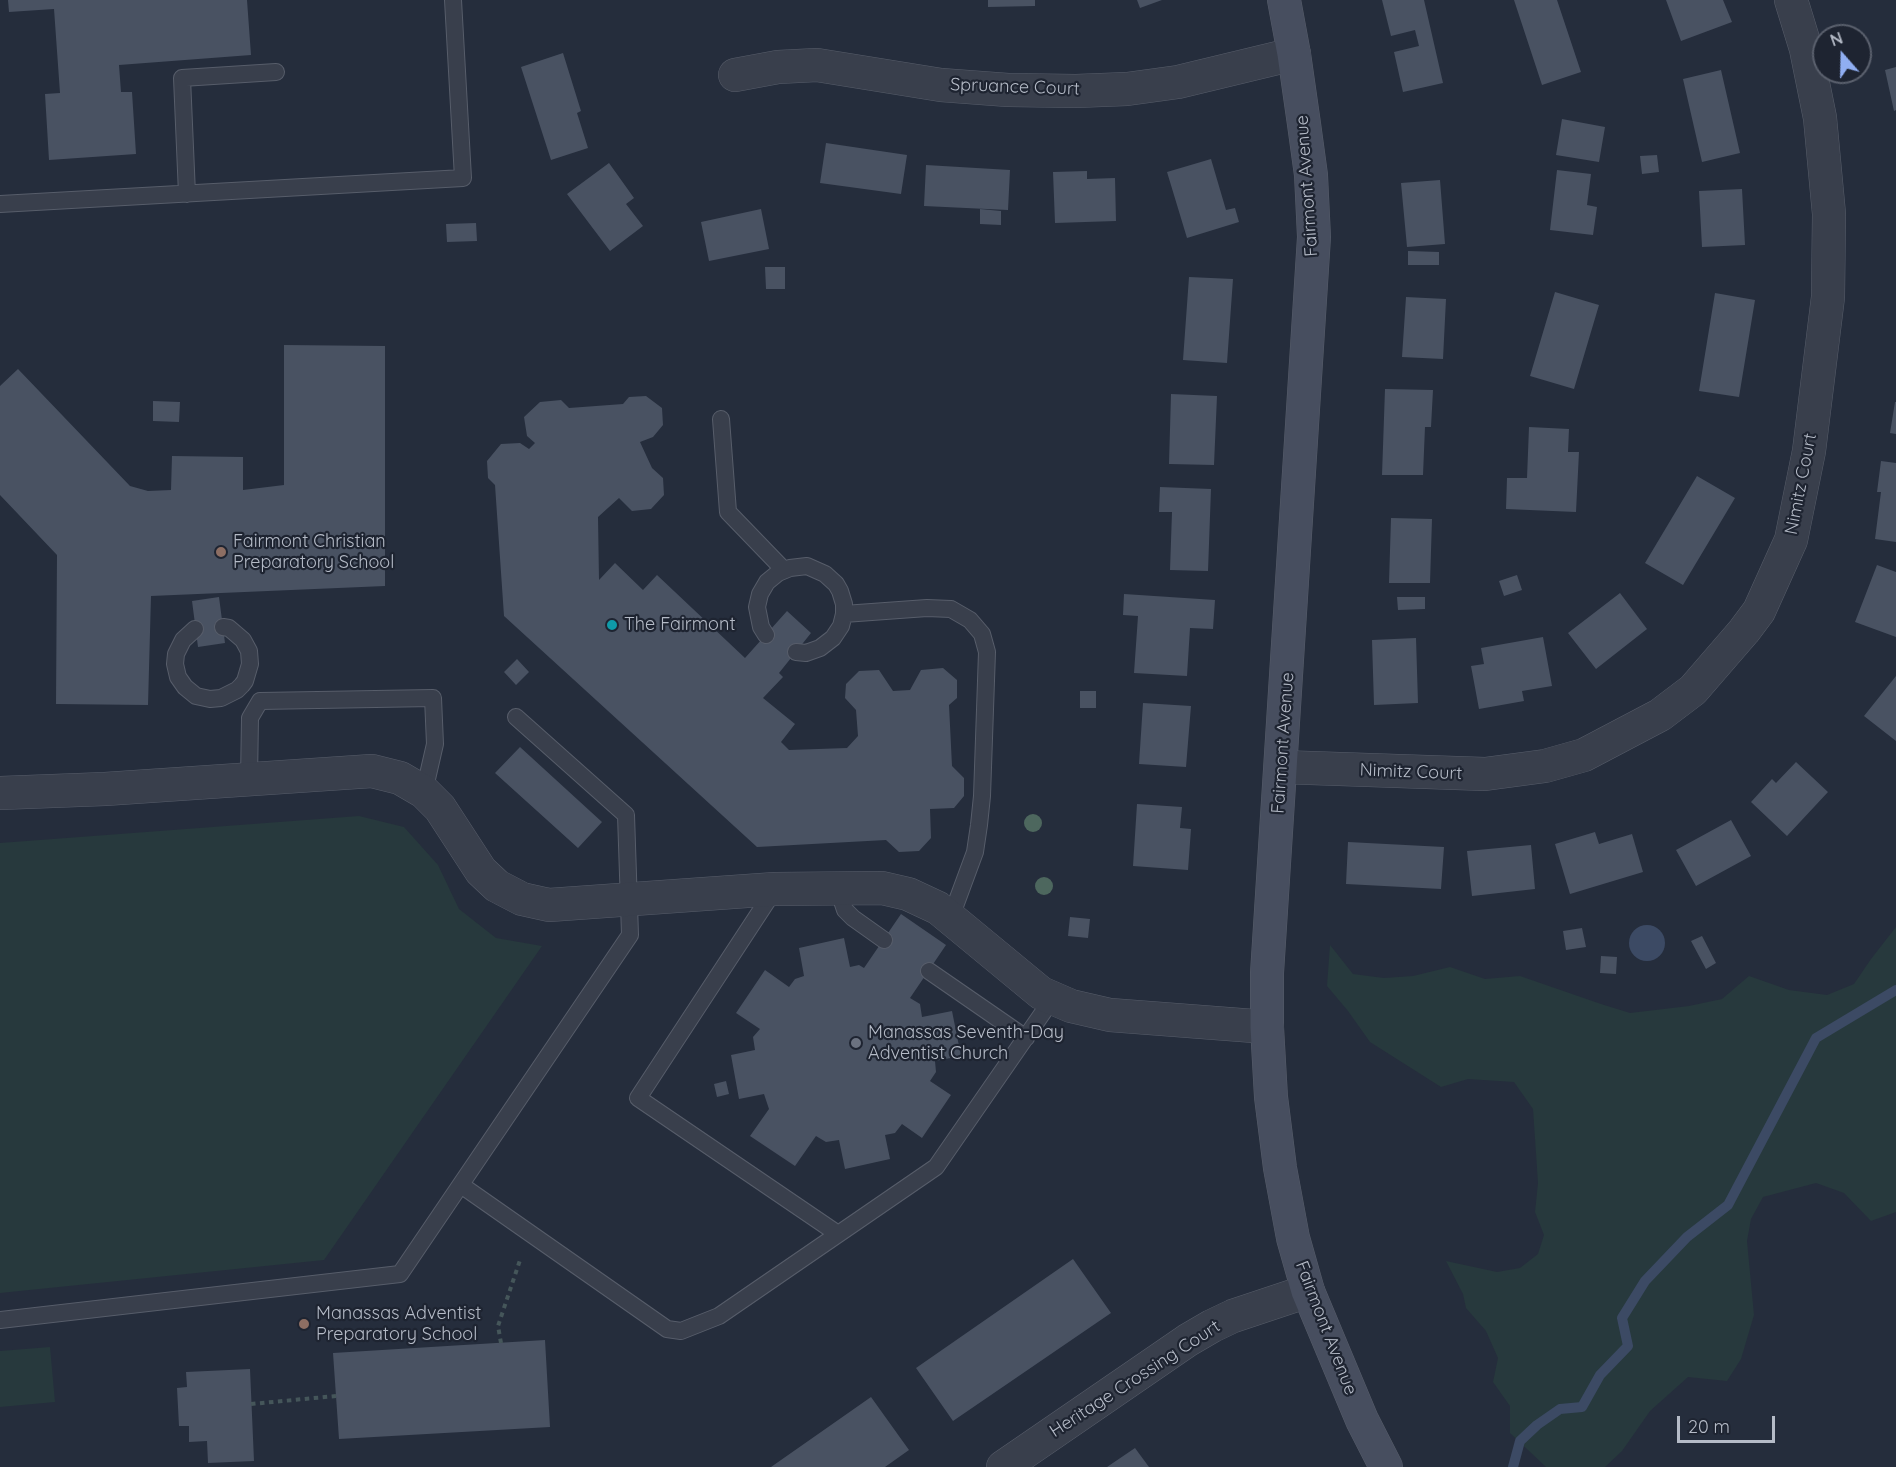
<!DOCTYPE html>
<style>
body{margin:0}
#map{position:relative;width:1896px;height:1467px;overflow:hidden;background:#252d3c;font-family:Quicksand,sans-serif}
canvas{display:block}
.north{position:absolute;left:1812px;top:24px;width:60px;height:60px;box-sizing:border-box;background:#1e2431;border:2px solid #5a606d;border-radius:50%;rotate:340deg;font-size:16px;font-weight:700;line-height:24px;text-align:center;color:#b5bbc7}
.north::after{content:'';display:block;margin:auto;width:21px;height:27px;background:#90aef1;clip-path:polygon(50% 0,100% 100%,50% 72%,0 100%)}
.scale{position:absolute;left:1677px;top:1416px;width:98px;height:27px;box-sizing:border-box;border:3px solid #b5bbc7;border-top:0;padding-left:8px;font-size:18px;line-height:21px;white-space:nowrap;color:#b5bbc7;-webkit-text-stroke:4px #1e2431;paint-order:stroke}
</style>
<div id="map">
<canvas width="1896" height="1467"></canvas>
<div class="north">N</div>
<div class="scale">20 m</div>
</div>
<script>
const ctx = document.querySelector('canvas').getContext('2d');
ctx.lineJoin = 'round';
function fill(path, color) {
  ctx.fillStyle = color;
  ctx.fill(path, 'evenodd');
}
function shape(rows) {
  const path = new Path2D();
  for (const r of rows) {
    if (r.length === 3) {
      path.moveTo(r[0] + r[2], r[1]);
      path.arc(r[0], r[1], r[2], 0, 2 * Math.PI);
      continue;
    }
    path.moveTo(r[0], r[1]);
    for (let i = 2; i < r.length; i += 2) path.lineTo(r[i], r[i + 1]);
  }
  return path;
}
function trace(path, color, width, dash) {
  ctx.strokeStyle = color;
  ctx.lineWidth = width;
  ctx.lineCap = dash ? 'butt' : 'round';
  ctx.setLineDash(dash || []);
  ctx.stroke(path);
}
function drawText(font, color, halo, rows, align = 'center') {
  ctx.font = font + ' Quicksand,sans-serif';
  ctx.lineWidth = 4.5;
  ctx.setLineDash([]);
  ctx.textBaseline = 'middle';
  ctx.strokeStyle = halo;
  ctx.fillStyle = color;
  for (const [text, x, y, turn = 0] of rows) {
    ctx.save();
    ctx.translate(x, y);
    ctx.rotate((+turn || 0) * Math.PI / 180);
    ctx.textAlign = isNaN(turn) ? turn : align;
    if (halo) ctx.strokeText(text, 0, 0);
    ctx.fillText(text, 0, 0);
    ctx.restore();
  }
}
fill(shape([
 [359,816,404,827,438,865,459,909,496,938,542,946,324,1260,0,1293,0,843],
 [1896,927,1896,1212,1871,1221,1844,1193,1816,1183,1763,1197,1751,1219,1747,1241,1754,1315,1741,1359,1727,1381,1688,1377,1650,1411,1622,1451,1605,1467,1546,1467,1510,1433,1510,1406,1493,1382,1498,1358,1486,1331,1466,1308,1463,1294,1446,1261,1497,1272,1520,1268,1538,1254,1544,1235,1535,1212,1538,1183,1533,1109,1514,1082,1468,1079,1441,1087,1370,1042,1348,1011,1327,986,1330,945,1353,974,1384,978,1413,976,1450,967,1485,979,1520,976,1601,1004,1630,1013,1689,1006,1722,999,1749,976,1789,990,1827,995,1854,984,1871,959],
 [50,1347,55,1402,0,1407,0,1351]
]), '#27393d');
fill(shape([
 [1647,943,18]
]), '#3c4a64');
trace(shape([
 [1513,1467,1520,1441,1537,1425,1560,1409,1582,1407,1600,1375,1628,1346,1622,1318,1645,1281,1687,1237,1728,1205,1816,1038,1896,990]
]), '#3c4a64', 10);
fill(shape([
 [8,0,247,0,251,55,119,65,121,92,132,92,136,154,49,160,45,94,60,93,54,9,9,12],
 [988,0,1035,0,1035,6,988,7],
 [1137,0,1162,0,1140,8],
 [1382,0,1424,0,1443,83,1403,92,1394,52,1419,46,1415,30,1391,36],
 [1514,0,1557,0,1581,72,1542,85],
 [1666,0,1723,0,1732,22,1681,41],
 [563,53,581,111,577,113,588,148,551,160,521,67],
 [1896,67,1896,110,1894,111,1885,70],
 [1721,70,1740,153,1702,162,1683,79],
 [1562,119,1605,127,1599,162,1556,155],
 [826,143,907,155,901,194,820,183],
 [1657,155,1659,172,1642,174,1640,156],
 [1211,159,1226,210,1235,208,1239,222,1187,238,1167,172],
 [609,163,634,198,626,204,643,226,610,251,567,194],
 [926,165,1010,170,1008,210,924,206],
 [1557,170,1591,174,1587,205,1597,207,1593,235,1550,230],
 [1087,171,1087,179,1115,178,1116,221,1055,223,1053,172],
 [1440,180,1445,244,1407,247,1401,183],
 [1742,189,1745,245,1702,247,1699,191],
 [761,209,769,249,709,261,701,222],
 [980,209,1001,211,1001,225,980,224],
 [476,223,477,241,447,242,446,224],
 [1408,251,1439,252,1439,265,1408,265],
 [765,267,785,267,785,289,766,289],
 [1189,277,1233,279,1227,363,1183,360],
 [1555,292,1599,305,1574,389,1530,376],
 [1715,293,1755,300,1739,397,1699,391],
 [1406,297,1446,299,1443,359,1402,357],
 [284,345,385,346,385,586,151,596,148,705,56,704,57,555,0,495,0,386,18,369,130,486,148,491,171,490,172,456,243,457,243,490,284,485],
 [1385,389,1433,390,1431,427,1425,427,1423,475,1382,475],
 [1171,394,1217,396,1214,465,1169,464],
 [646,396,662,408,663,425,653,437,640,442,652,468,663,478,664,495,651,509,632,511,619,498,598,517,599,580,615,563,643,590,657,575,745,658,787,611,811,633,779,673,783,677,763,698,795,724,781,742,789,750,847,748,858,736,856,710,845,698,846,684,859,671,879,670,893,691,910,690,921,670,943,668,957,680,957,698,949,705,952,766,964,778,964,796,954,808,930,809,931,838,919,851,899,852,886,840,757,847,504,616,495,485,488,478,487,461,501,444,520,443,529,449,535,443,527,436,524,417,540,402,561,400,569,408,623,404,629,397],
 [153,401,180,402,179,422,153,421],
 [1895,402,1896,402,1896,434,1890,433],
 [1529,427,1569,429,1568,452,1579,452,1576,512,1506,509,1507,478,1527,478],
 [1881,461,1896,463,1896,542,1875,539,1881,492,1877,492],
 [1697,476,1735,498,1683,585,1645,563],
 [1160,487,1211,489,1208,571,1170,570,1172,512,1159,512],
 [1391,518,1432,519,1430,583,1389,583],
 [1877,565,1896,572,1896,637,1855,622],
 [1517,575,1522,590,1504,596,1499,581],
 [1620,593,1647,629,1596,669,1568,633],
 [1124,594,1215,600,1213,629,1190,628,1187,676,1134,673,1138,616,1123,615],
 [219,597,225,643,198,647,192,601],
 [1397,597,1425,597,1425,609,1398,610],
 [1543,637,1552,686,1522,691,1524,701,1479,709,1471,666,1484,664,1481,648],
 [1416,638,1418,703,1374,705,1372,640],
 [517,659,529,672,516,685,504,672],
 [1896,676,1896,741,1864,716],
 [1080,691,1096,691,1096,708,1080,708],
 [1143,703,1191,706,1186,767,1139,764],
 [520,747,602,822,578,848,495,773],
 [1796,762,1828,792,1787,836,1751,802,1772,779,1776,783],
 [1137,804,1182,807,1180,828,1191,829,1188,870,1133,866],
 [1731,820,1751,856,1696,886,1676,850],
 [1595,832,1599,844,1632,834,1643,872,1570,894,1555,844],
 [1348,842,1444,847,1441,889,1346,884],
 [1531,845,1535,889,1472,896,1467,851],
 [901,914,946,945,910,998,920,1004,922,1017,952,1011,961,1056,935,1061,936,1072,930,1081,951,1095,922,1138,902,1124,895,1133,885,1135,890,1159,845,1169,839,1140,826,1142,816,1136,795,1166,750,1136,769,1109,764,1094,739,1099,731,1055,755,1050,753,1037,760,1029,736,1013,765,970,789,987,795,979,804,976,799,948,844,938,850,967,859,965,864,968],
 [1070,917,1090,919,1088,938,1068,936],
 [1582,928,1586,947,1566,950,1563,931],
 [1702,936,1716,963,1706,969,1691,941],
 [1601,956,1617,957,1616,974,1600,973],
 [726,1081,729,1094,717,1097,714,1084],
 [1073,1259,1111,1313,953,1421,916,1368],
 [545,1340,550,1427,339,1439,333,1353],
 [250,1369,254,1461,208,1463,207,1441,189,1442,189,1426,179,1426,177,1388,187,1387,186,1372],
 [871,1397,909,1450,885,1467,771,1467],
 [1135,1448,1149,1467,1107,1467]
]), '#495262');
const lane = shape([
 [187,194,182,78,276,72],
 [0,204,463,178,453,0],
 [721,419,728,512,784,570],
 [844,614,927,608,951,609,970,620,982,634,987,652,982,796,979,825,975,852,951,917],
 [195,629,183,640,176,654,175,664,178,677,185,687,196,696,210,699,221,698,237,690,242,685,245,681,250,664,249,651,243,640,229,628,223,627],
 [766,635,761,627,757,607,760,594,767,582,778,573,790,568,807,566,825,574,836,584,840,591,844,604,844,614,841,626,833,638,820,648,806,653,796,652],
 [249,779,250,718,260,701,433,698,435,744,424,792],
 [775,889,638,1098,838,1234],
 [842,889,842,901,845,910,853,918,884,940],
 [929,971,1026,1038],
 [461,1185,667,1329,681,1331,719,1316,936,1167,1053,998],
 [0,1320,400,1274,630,935,626,815,516,717]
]);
const street = shape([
 [735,75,778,67,817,65,941,85,1008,90,1076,91,1127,89,1178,82,1294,54],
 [1281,767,1485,774,1545,766,1584,755,1660,715,1693,690,1744,631,1759,611,1791,540,1809,451,1828,297,1829,214,1820,118,1806,49,1791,0],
 [0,793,105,789,372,771,400,778,424,792,440,808,481,871,497,886,522,899,549,905,775,889,882,888,908,894,938,908,1041,993,1071,1006,1110,1015,1267,1027],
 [1003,1467,1188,1340,1212,1326,1233,1316,1308,1291]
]);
const secondary = shape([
 [1284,0,1294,54,1304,124,1311,175,1314,237,1267,973,1267,1027,1271,1097,1280,1168,1293,1238,1308,1291,1362,1420,1386,1467]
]);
trace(lane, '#575d6a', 18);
trace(street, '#575d6a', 34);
trace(secondary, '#575d6a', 34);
trace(shape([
 [501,1343,498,1326,521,1257],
 [251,1404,336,1396]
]), '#45565a', 4, [4.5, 4.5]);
trace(lane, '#393f4c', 16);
trace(street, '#393f4c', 33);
trace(secondary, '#474e5f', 33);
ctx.fillStyle = '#4d675e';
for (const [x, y] of [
 [1033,823],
 [1044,886]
]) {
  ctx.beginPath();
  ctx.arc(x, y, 9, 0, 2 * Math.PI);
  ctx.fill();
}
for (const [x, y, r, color] of [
 [221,552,6,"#8d6e63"],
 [612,625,6,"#0f9aa8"],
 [856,1043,6,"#6b7280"],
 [304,1324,6,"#8d6e63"]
]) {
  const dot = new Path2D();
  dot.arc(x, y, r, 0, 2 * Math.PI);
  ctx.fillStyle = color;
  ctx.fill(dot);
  trace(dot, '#1e2431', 2);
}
drawText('18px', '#b5bbc7', '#1e2431', [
 ["Spruance Court",1015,87,2],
 ["Fairmont Avenue",1307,186,-94],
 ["Nimitz Court",1801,484,-79],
 ["Fairmont Avenue",1283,743,-86],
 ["Nimitz Court",1411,772,2],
 ["Fairmont Avenue",1326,1328,69],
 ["Heritage Crossing Court",1135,1379,-33]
]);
drawText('18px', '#b5bbc7', '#1e2431', [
 ["Fairmont Christian",233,542],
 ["Preparatory School",233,563],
 ["The Fairmont",624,625],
 ["Manassas Seventh-Day",868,1033],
 ["Adventist Church",868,1054],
 ["Manassas Adventist",316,1314],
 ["Preparatory School",316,1335]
], 'left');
</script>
